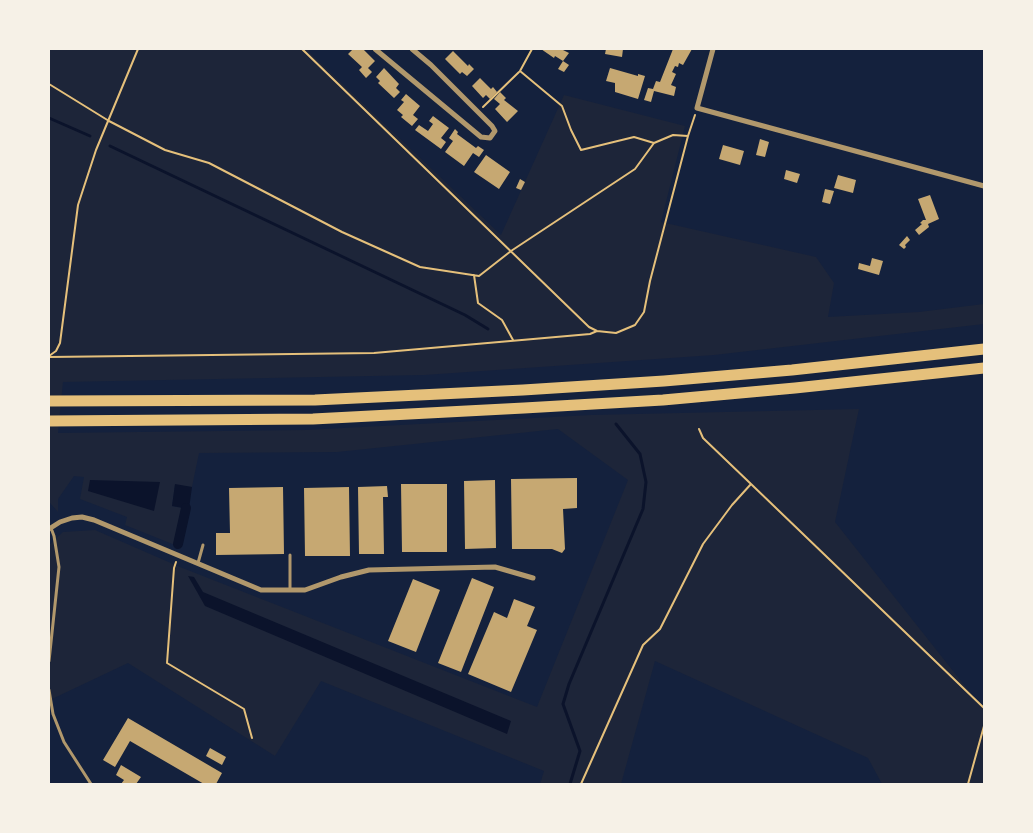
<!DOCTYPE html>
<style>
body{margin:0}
#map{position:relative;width:1033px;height:833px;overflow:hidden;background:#14213d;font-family:Ubuntu,sans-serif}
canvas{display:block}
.frame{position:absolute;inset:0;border:50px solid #f6f1e7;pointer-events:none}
</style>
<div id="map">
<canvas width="1033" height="833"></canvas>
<div class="frame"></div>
</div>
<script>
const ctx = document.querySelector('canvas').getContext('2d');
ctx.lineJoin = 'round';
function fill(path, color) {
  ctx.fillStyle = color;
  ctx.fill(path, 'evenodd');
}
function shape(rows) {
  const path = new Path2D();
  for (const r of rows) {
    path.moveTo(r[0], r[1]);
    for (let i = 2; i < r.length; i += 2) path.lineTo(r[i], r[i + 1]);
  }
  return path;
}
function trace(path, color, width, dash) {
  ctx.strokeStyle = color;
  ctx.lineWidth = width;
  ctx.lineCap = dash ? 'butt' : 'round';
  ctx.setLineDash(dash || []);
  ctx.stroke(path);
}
fill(shape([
 [49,49,310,49,309,52,501,235,564,95,685,126,661,222,816,257,834,283,828,317,919,312,984,304,984,324,714,355,424,375,63,382,58,433,305,430,591,415,859,409,835,522,984,710,984,784,882,784,868,758,655,661,621,784,540,784,544,771,321,681,275,756,128,663,52,699,49,699,49,545,63,532,95,530,180,567,537,707,628,480,558,429,337,452,199,453,192,487,175,485,172,506,183,508,175,545,125,525,127,517,80,499,84,477,74,476,58,499,58,512,50,503,49,505]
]), '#1d2539');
fill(shape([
 [90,480,160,482,154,511,88,491],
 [175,484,192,487,189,509,172,506],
 [188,576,194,577,203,592,511,721,507,734,205,606]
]), '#0b132b');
trace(shape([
 [49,118,90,136],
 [110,146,465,315,488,329],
 [570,784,580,751,563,704,569,684,643,509,646,482,640,454,616,424]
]), '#0b132b', 3);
trace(shape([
 [178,544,186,508]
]), '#0b132b', 10);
fill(shape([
 [353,49,363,49,375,61,368,68,372,72,366,78,359,70,362,67,348,54],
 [541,49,561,49,569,53,563,61,555,56,554,58],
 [606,49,623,49,622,57,605,54],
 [673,49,692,49,683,65,679,63,678,67,675,66,672,72,676,74,671,85,676,87,674,96,654,91,651,102,644,100,648,88,653,89,656,81,660,82],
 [453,51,468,66,469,64,474,69,467,76,462,72,460,74,445,59],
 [563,61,569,65,564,72,558,69],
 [384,68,399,84,396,88,400,92,394,98,378,83,380,81,376,77],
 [610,68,638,76,638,74,645,76,638,99,615,92,615,83,606,81],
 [480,78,491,89,493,87,497,92,490,99,486,95,483,98,472,86],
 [500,92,506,98,504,100,518,111,507,122,495,109,500,104,494,99],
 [406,94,420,106,413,115,418,119,412,126,401,117,403,115,397,110,404,102,401,100],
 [433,116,449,128,441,138,446,142,441,149,415,130,419,125,428,131,433,124,429,121],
 [455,129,458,132,457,134,476,148,478,146,484,150,479,157,473,153,464,166,445,152,453,141,449,138],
 [760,139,769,142,765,157,756,155],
 [723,145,744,151,740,165,719,159],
 [486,155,510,172,499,189,474,172],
 [786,170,800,174,797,183,784,179],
 [838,175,856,180,853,193,834,188],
 [520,179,525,182,521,190,516,188],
 [825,189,834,191,830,204,822,202],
 [930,195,939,219,928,224,929,227,919,235,915,230,922,224,920,223,923,220,926,220,918,199],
 [907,236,910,240,905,245,906,247,904,249,899,245],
 [872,258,883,261,879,275,858,269,859,263,870,266],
 [577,478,577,508,563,509,565,549,562,553,552,549,512,549,511,479],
 [495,480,496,548,465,549,464,481],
 [401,484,447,484,447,552,402,552],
 [387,486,388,497,383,497,384,554,359,554,358,487],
 [283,487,284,554,216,555,216,533,230,533,229,488],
 [349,487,350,556,305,556,304,488],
 [472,578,494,587,461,672,438,663],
 [413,579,440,590,416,652,388,641],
 [514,599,535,607,527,626,537,630,511,692,468,674,494,612,507,618],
 [128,718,222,773,216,784,204,784,130,741,115,767,103,760],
 [210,748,226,757,222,765,206,756],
 [121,765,141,777,136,784,121,784,124,780,116,775]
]), '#c6a872');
trace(shape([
 [302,49,589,327,597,331,616,333,635,325,644,312,650,281,688,136,695,115],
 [532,49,520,71,562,106,571,130,581,150,634,137,654,143,673,135,688,136],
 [49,84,109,121,165,150,209,163,342,232,420,267,479,276,511,251,635,169,654,143],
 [483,107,519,72],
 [474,275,478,303,502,320,513,340],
 [49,356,56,351,60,343,78,205,96,150,138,49],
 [49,357,374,353,590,334,597,331],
 [699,429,703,438,751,484,984,708],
 [176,562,174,568,167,663,244,709,252,738],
 [581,784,643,645,660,629,703,544,732,505,751,484],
 [968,784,984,726]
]), '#e5c07b', 2);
trace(shape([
 [290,555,290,590],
 [198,563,203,545],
 [49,661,59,567,54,536,51,528],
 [49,690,53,714,64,742,91,784]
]), '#b1986c', 3);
trace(shape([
 [375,49,481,137,490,138,495,131,492,126,431,65,412,49],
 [713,49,697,108,984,186],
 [49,529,60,522,72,518,82,517,94,520,261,590,305,590,341,577,369,570,495,567,533,578]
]), '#b1986c', 5);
trace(shape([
 [49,401,315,400,523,390,664,381,792,370,984,349],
 [49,421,313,419,524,408,663,400,795,388,984,368]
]), '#e5c07b', 11);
</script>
